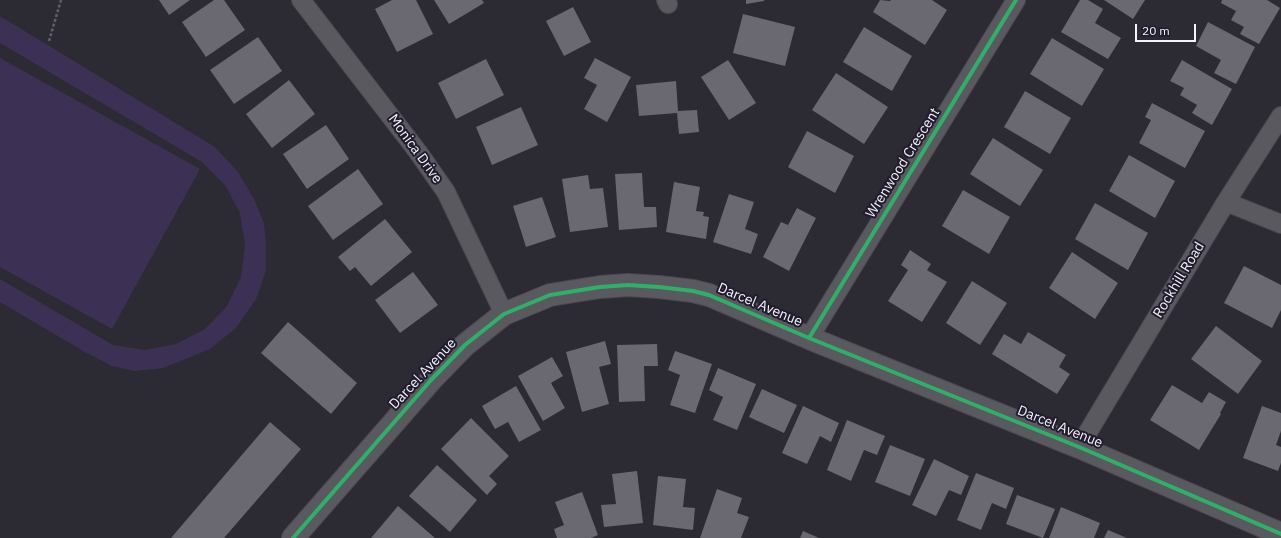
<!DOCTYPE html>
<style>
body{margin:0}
#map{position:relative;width:1281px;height:538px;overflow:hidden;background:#2c2a32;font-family:"IBM Plex Sans",sans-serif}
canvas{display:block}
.scale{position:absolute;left:1135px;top:24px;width:61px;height:18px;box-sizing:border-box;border:2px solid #f4f2fd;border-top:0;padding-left:5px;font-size:12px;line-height:14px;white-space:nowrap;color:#f4f2fd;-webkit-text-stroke:3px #211c2c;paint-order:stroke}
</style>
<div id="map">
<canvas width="1281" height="538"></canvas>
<div class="scale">20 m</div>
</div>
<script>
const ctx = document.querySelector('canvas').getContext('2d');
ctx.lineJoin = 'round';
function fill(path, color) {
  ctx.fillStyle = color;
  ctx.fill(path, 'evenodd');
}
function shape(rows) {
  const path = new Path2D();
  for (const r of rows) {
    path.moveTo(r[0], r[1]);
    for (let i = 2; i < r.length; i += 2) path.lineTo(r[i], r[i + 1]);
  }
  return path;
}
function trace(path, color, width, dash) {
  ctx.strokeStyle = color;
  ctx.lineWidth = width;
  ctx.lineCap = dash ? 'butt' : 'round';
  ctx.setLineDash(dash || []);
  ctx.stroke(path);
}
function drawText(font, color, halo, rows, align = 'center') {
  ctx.font = font + ' "IBM Plex Sans",sans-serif';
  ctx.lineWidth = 4;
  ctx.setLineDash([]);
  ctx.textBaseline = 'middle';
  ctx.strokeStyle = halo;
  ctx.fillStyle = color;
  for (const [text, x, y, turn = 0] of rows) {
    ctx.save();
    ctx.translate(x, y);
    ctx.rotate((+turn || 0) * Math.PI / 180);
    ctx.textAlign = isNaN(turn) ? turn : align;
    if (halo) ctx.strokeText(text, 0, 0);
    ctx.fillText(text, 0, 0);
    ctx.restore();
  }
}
fill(shape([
 [0,16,215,147,238,172,254,199,264,223,266,244,266,271,256,299,236,328,210,349,163,368,134,371,112,366,85,352,0,302,0,279,113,345,145,350,176,344,205,329,227,306,241,277,245,245,240,213,225,185,202,162,0,43],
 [0,58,200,169,112,329,0,267]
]), '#3c3154');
fill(shape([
 [159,0,190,0,169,15],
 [214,0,224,0,245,30,206,57,182,22],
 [392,0,416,0,433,34,397,52,375,9],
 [434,0,482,0,484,3,449,24],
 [746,0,764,0,764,1,746,4],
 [880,0,890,1,891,0,932,0,947,10,925,45,873,12],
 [1080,0,1088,0,1103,9,1095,23,1121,38,1108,59,1061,32],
 [1104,0,1145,0,1133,19],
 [1222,0,1267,0,1280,8,1259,44,1240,34,1244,27,1231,20,1236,11,1221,3],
 [573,7,591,42,564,56,546,21],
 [743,14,795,27,785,66,733,53],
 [1208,22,1255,47,1236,84,1214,73,1221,60,1196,46],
 [864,27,912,56,892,91,843,62],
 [258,37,282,71,234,104,210,70],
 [1052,38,1104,69,1082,106,1030,74],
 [595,58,631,77,607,122,584,109,597,85,584,78],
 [486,59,504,95,456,119,438,83],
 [728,60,756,103,729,120,701,77],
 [1182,60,1232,89,1212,125,1192,113,1197,105,1180,95,1184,88,1170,81],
 [836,73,888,107,864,144,812,110],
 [289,80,315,114,272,148,246,114],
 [676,81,678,111,697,110,699,132,679,134,677,113,639,116,636,85],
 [1025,91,1071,118,1050,154,1004,127],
 [1152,103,1205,131,1185,168,1139,143,1151,120,1145,117],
 [521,107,538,145,492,165,476,127],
 [326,125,349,159,307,189,283,154],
 [807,131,854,156,835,193,788,167],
 [993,138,1043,170,1020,206,970,174],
 [1129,155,1175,181,1155,218,1109,191],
 [358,169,383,204,333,240,308,206],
 [642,173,644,207,656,207,657,227,619,230,615,174],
 [588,175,590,189,603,188,608,227,570,232,562,179],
 [674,182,700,187,696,211,704,212,703,216,709,217,706,239,666,232],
 [963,190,1010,217,989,254,942,226],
 [729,194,754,202,745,229,758,234,751,254,713,242],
 [542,197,556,237,526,247,513,206],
 [1095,203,1148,233,1128,270,1075,239],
 [797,208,816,218,789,271,763,257,781,222,788,225],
 [385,219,412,252,371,286,355,267,350,271,338,257],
 [910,250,931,264,927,270,947,282,922,322,888,301,908,270,901,265],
 [1072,252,1118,283,1095,319,1049,288],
 [1244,266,1281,285,1281,310,1272,328,1224,303],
 [413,272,438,305,400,333,375,300],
 [972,281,1007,303,980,345,946,323],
 [288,322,357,383,331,414,261,353],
 [1216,326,1262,361,1238,394,1191,359],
 [1028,332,1066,355,1059,367,1070,374,1057,394,992,354,1004,334,1021,344],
 [605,341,611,364,599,367,609,404,582,412,566,352],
 [657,344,658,366,644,366,645,401,619,402,617,345],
 [675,351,712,364,695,413,670,405,680,375,668,370],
 [552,357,563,376,551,383,565,408,543,421,518,376],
 [718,368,756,384,737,430,713,420,723,397,709,390],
 [1172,385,1202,403,1209,392,1226,402,1220,413,1221,414,1199,450,1150,420],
 [516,386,541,430,519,442,508,422,495,429,482,406],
 [762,389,797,405,784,433,749,417],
 [803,406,839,423,831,442,820,436,807,464,782,453],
 [1262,406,1281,413,1281,431,1276,445,1281,447,1281,463,1278,471,1243,458],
 [471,418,509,456,489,476,497,484,487,495,441,449],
 [847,420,885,436,877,455,864,450,851,481,827,470],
 [270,422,301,449,224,538,171,538],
 [890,445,925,459,910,496,875,482],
 [934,459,969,476,961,495,949,490,936,516,912,505],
 [437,465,477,500,450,532,409,496],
 [637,471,643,523,604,527,601,505,616,504,612,474],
 [976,473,1014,488,1006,509,992,503,981,530,957,520],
 [658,476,686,479,683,507,695,508,693,530,653,525],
 [717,489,742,498,737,513,749,517,741,538,700,538],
 [582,492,598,535,591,538,557,538,554,529,564,525,555,502],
 [1017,495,1055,509,1043,538,1006,524],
 [398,506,435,538,371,538],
 [1061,507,1100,523,1094,538,1049,538],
 [1108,530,1127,538,1104,538],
 [803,531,819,538,800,538]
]), '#6a6870');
const minor = shape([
 [301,0,418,152,446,192,504,314],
 [666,0,668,4],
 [1226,202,1281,224],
 [809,338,1016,0],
 [1079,447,1226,202,1281,116]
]);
const tertiary = shape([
 [293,538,431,380,465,345,504,314,550,295,600,287,628,285,659,287,693,291,709,295,809,338,1079,447,1281,534]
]);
trace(minor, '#4a484f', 20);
trace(tertiary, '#4a484f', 24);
trace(shape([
 [49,41,61,0]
]), '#626066', 2.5, [3, 2]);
trace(minor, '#5b5960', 18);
trace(tertiary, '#5b5960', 22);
trace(shape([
 [809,338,1016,0],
 [293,538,431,380,465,345,504,314,550,295,600,287,628,285,659,287,693,291,709,295,809,338,1079,447,1281,534]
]), '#2db169', 4);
drawText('14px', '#f4f2fd', '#211c2c', [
 ["Monica Drive",415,149,54],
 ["Wrenwood Crescent",903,163,-58],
 ["Rockhill Road",1179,280,-59],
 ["Darcel Avenue",760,305,23],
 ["Darcel Avenue",423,374,-47],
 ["Darcel Avenue",1060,427,22]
]);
</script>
